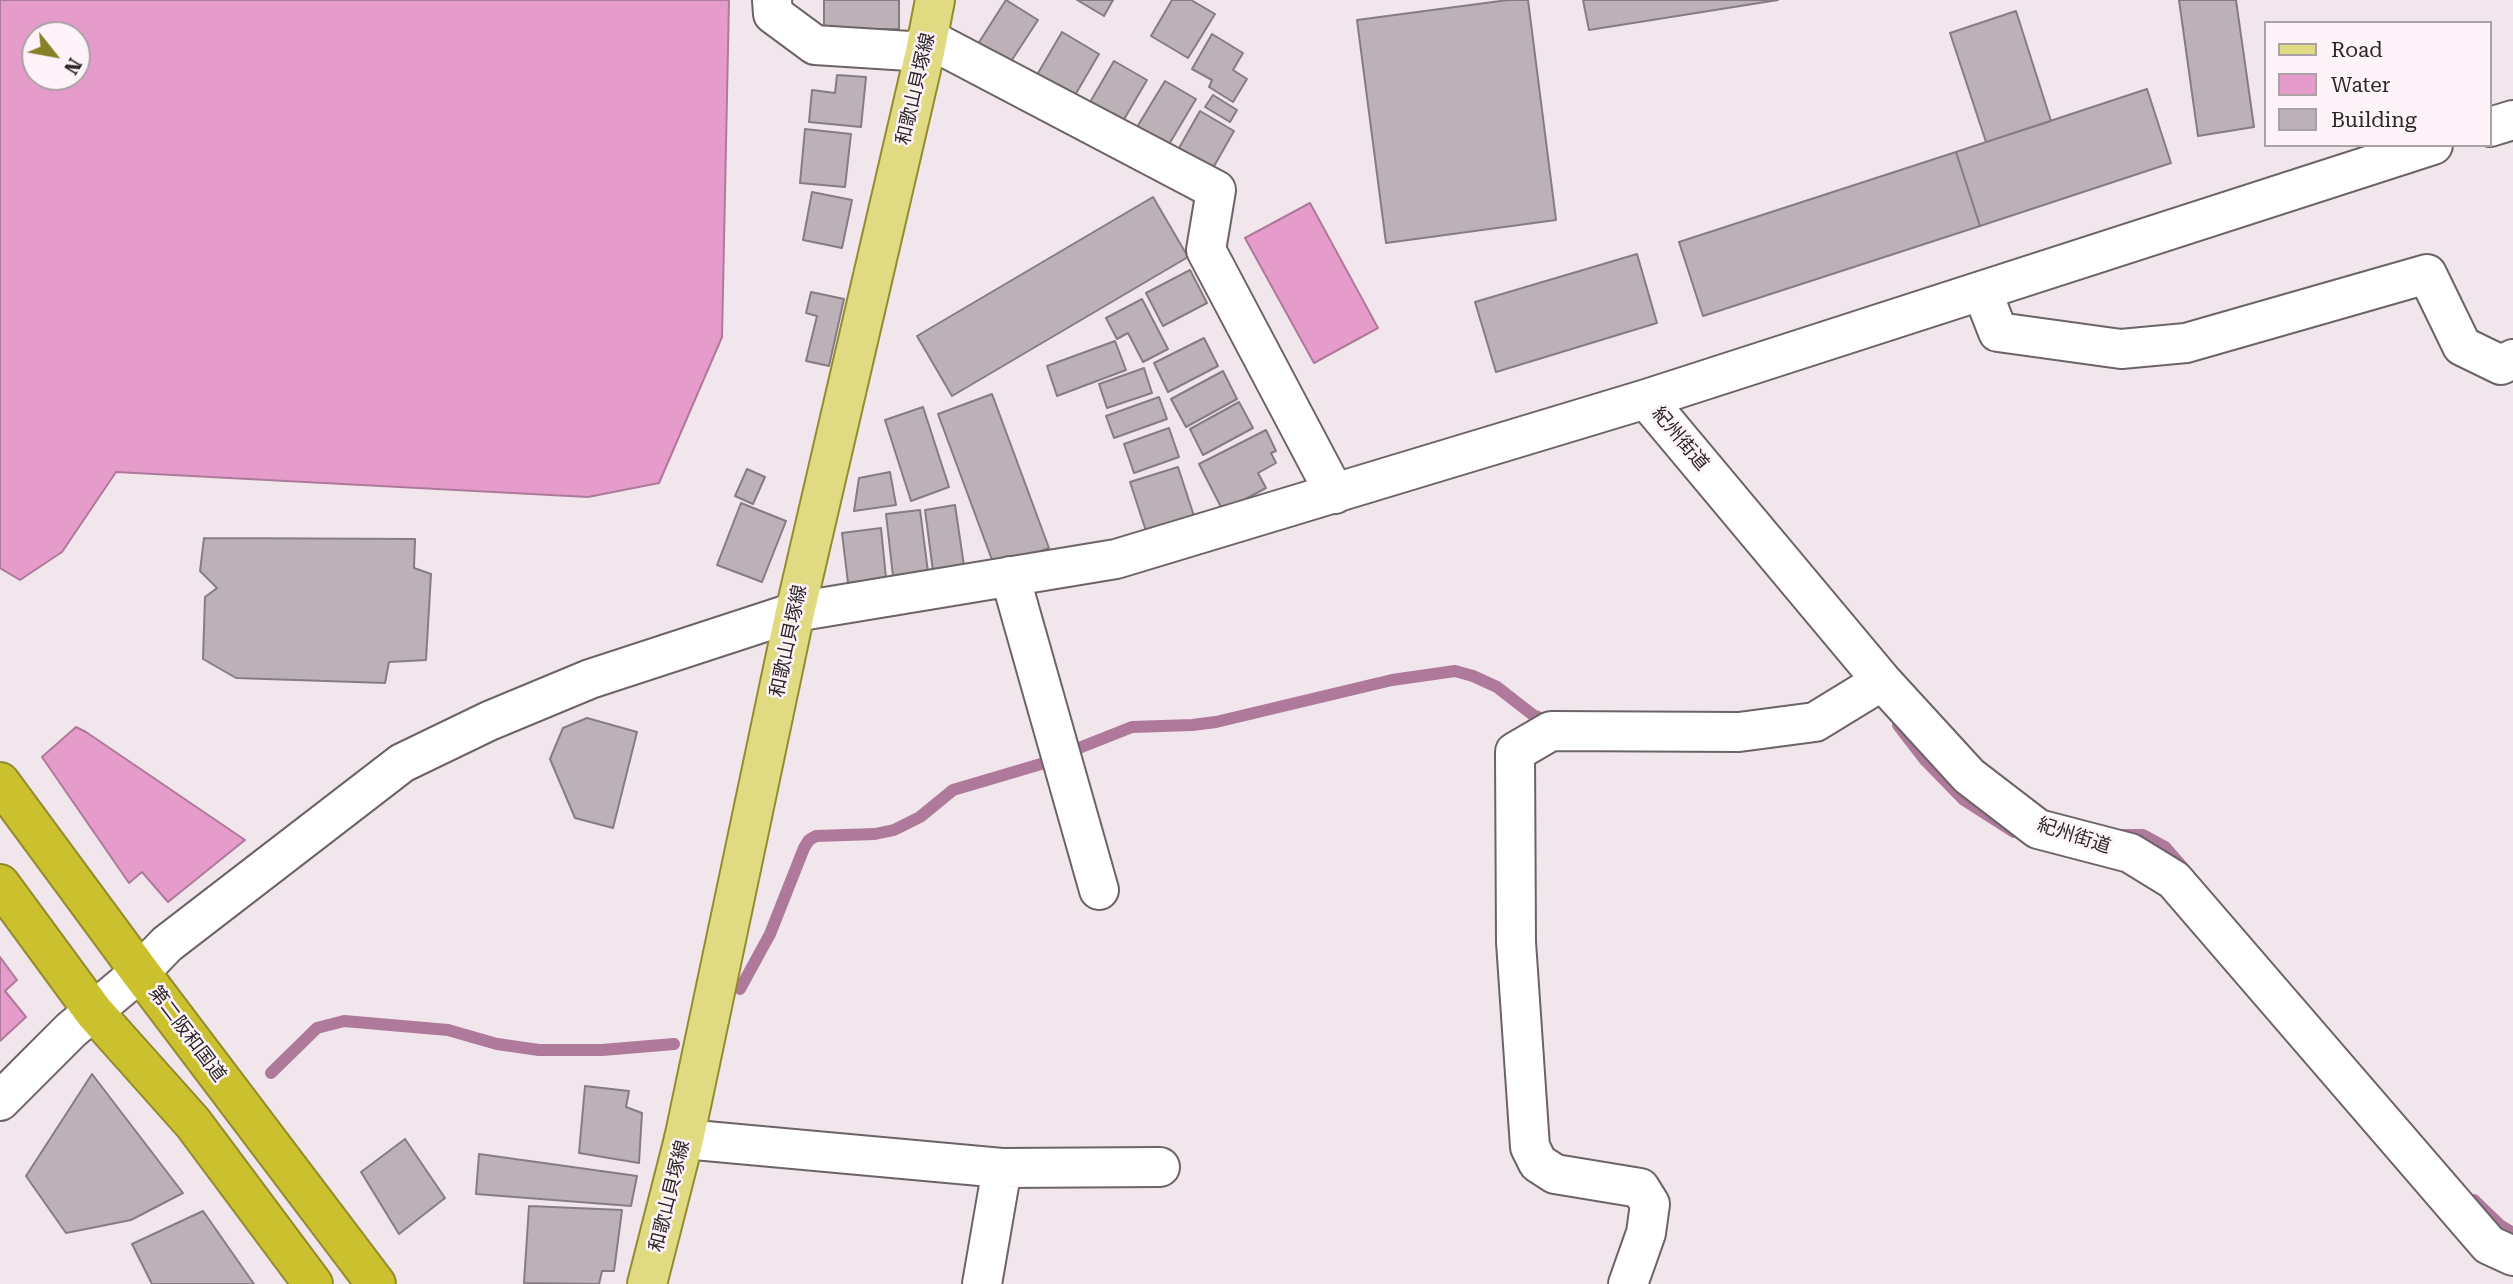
<!DOCTYPE html>
<meta charset="utf-8">
<style>
body{margin:0}
#map{position:relative;width:2513px;height:1284px;overflow:hidden;background:#f1e6ec;font-family:"Roboto Serif",serif}
canvas{display:block}
.legend{position:absolute;left:2264px;top:21px;width:228px;height:126px;box-sizing:border-box;background:#fff3fa;border:2px solid #aaa1a6;margin:0;padding:9px 12px;list-style:none;font-size:21px;color:#2b2729}
.legend li{display:flex;align-items:center;gap:14px;height:35px}
.legend b{width:35px;border:2px solid #aaa1a6}
.north{position:absolute;left:21px;top:21px;width:70px;height:70px;box-sizing:border-box;background:#fff3fa;border:2px solid #aaa1a6;border-radius:50%;rotate:121deg;font-size:19px;font-weight:700;line-height:28px;text-align:center;color:#2b2729}
.north::after{content:'';display:block;margin:auto;width:24px;height:32px;background:#868027;clip-path:polygon(50% 0,100% 100%,50% 72%,0 100%)}
</style>
<div id="map">
<canvas width="2513" height="1284"></canvas>
<ul class="legend">
<li><b style="height:9px;background:#e0da82"></b>Road</li>
<li><b style="height:19px;background:#e69cca"></b>Water</li>
<li><b style="height:19px;background:#bcb1b7"></b>Building</li>
</ul>
<div class="north">N</div>
</div>
<script>
const ctx = document.querySelector('canvas').getContext('2d');
ctx.lineJoin = 'round';
function fill(path, color) {
  ctx.fillStyle = color;
  ctx.fill(path, 'evenodd');
}
function shape(rows) {
  const path = new Path2D();
  for (const r of rows) {
    path.moveTo(r[0], r[1]);
    for (let i = 2; i < r.length; i += 2) path.lineTo(r[i], r[i + 1]);
  }
  return path;
}
function trace(path, color, width, dash) {
  ctx.strokeStyle = color;
  ctx.lineWidth = width;
  ctx.lineCap = dash ? 'butt' : 'round';
  ctx.setLineDash(dash || []);
  ctx.stroke(path);
}
function drawText(font, color, halo, rows, align = 'center') {
  ctx.font = font + ' "Roboto Serif","Noto Sans JP",serif';
  ctx.lineWidth = 5;
  ctx.setLineDash([]);
  ctx.textBaseline = 'middle';
  ctx.strokeStyle = halo;
  ctx.fillStyle = color;
  for (const [text, x, y, turn = 0] of rows) {
    ctx.save();
    ctx.translate(x, y);
    ctx.rotate((+turn || 0) * Math.PI / 180);
    ctx.textAlign = isNaN(turn) ? turn : align;
    if (halo) ctx.strokeText(text, 0, 0);
    ctx.fillText(text, 0, 0);
    ctx.restore();
  }
}
const water = shape([
 [0,0,729,0,722,337,659,483,588,497,116,472,62,552,20,580,0,568,0,0],
 [77,35,77,77,35,77,35,35,77,35],
 [1310,203,1378,328,1314,363,1245,238,1310,203],
 [76,727,86,732,245,840,168,902,142,872,129,883,42,757,76,727],
 [0,957,17,980,5,991,26,1017,0,1041,0,957]
]);
fill(water, '#e69cca');
trace(water, '#ae799a', 2);
trace(shape([
 [1898,725,1925,760,1964,800,2014,832],
 [1074,750,1132,727,1192,725,1216,722,1392,680,1455,671,1473,676,1497,687,1533,715,1546,720,1553,720],
 [2122,835,2143,835,2165,847,2185,870],
 [740,989,770,934,804,848,809,840,816,836,875,834,894,830,920,817,953,790,1041,764],
 [271,1073,317,1028,344,1021,448,1030,497,1044,539,1050,602,1050,674,1044],
 [2474,1200,2500,1225,2513,1233]
]), '#ae799a', 12);
const building = shape([
 [824,0,899,0,899,29,824,29,824,0],
 [1006,0,1038,20,1008,66,976,47,1006,0],
 [1077,0,1113,0,1104,16,1077,0],
 [1172,0,1191,0,1215,14,1188,58,1151,36,1172,0],
 [1508,0,1528,0,1556,220,1386,243,1357,20,1508,0],
 [1583,0,1778,0,1589,30,1583,0],
 [2179,0,2236,0,2254,127,2198,136,2179,0],
 [2016,11,2051,121,1986,142,1950,33,2016,11],
 [1062,32,1099,54,1071,102,1034,80,1062,32],
 [1212,34,1243,53,1233,70,1247,79,1233,102,1209,87,1212,80,1192,69,1212,34],
 [1114,61,1147,80,1119,128,1086,109,1114,61],
 [837,75,866,77,861,127,809,122,812,90,835,93,837,75],
 [1165,81,1196,99,1168,146,1137,127,1165,81],
 [2147,89,2171,163,1980,226,1956,152,2147,89],
 [1213,95,1237,110,1230,122,1205,107,1213,95],
 [1200,111,1234,131,1213,168,1179,148,1200,111],
 [805,129,851,134,845,187,800,183,805,129],
 [1956,152,1980,226,1703,316,1679,242,1956,152],
 [812,192,852,200,842,248,803,240,812,192],
 [1153,197,1188,257,952,396,917,336,1153,197],
 [1637,254,1657,323,1496,372,1475,302,1637,254],
 [1190,270,1207,303,1163,326,1146,293,1190,270],
 [811,292,844,299,829,366,806,361,817,316,806,313,811,292],
 [1142,299,1168,349,1143,362,1128,333,1117,339,1106,318,1142,299],
 [1204,338,1218,366,1168,392,1154,363,1204,338],
 [1115,341,1126,370,1057,396,1047,366,1115,341],
 [1144,368,1152,393,1107,408,1099,384,1144,368],
 [1223,371,1237,399,1186,427,1171,399,1223,371],
 [992,394,1049,548,995,568,938,414,992,394],
 [1159,397,1167,419,1114,438,1106,416,1159,397],
 [1239,402,1253,428,1203,455,1190,429,1239,402],
 [923,407,949,487,911,501,885,420,923,407],
 [1169,428,1179,457,1134,473,1124,444,1169,428],
 [1266,430,1276,451,1271,453,1276,463,1258,473,1266,488,1223,511,1199,464,1266,430],
 [1178,467,1194,516,1146,531,1130,482,1178,467],
 [747,469,765,477,753,504,735,496,747,469],
 [890,472,896,505,854,511,859,478,890,472],
 [741,503,786,521,762,582,717,565,741,503],
 [955,505,964,566,933,571,925,510,955,505],
 [920,510,928,572,893,576,886,514,920,510],
 [881,528,886,578,848,583,842,533,881,528],
 [204,538,415,539,414,568,431,574,426,660,389,662,385,683,236,678,203,659,205,597,217,588,200,571,204,538],
 [587,718,637,732,613,828,575,818,550,759,563,728,587,718],
 [92,1074,183,1193,131,1220,66,1233,26,1176,92,1074],
 [585,1086,629,1091,626,1107,642,1113,639,1163,579,1153,585,1086],
 [405,1139,445,1198,399,1234,361,1172,405,1139],
 [479,1154,637,1176,631,1206,476,1194,479,1154],
 [529,1206,622,1210,614,1271,602,1271,599,1284,524,1283,529,1206],
 [203,1211,254,1284,152,1284,132,1244,203,1211]
]);
fill(building, '#bcb1b7');
trace(building, '#867c82', 2);
const minor = shape([
 [772,0,773,14,815,45,925,52],
 [927,38,1216,190,1206,250,1335,494],
 [2490,127,2513,120],
 [1982,291,1998,332,2121,349,2186,343,2427,274,2462,346,2501,365,2513,359],
 [1646,399,1882,681,1969,776,2038,829,2130,853,2174,880,2489,1245,2513,1256],
 [1010,576,1099,890],
 [0,1101,71,1030,140,972,167,944,402,763,489,721,590,679,795,612,1116,559,1646,399,2433,145],
 [684,1139,1002,1168,1160,1167],
 [982,1284,1002,1168],
 [1628,1284,1646,1233,1650,1204,1640,1188,1555,1174,1538,1163,1530,1147,1516,942,1515,752,1551,731,1739,732,1815,722,1882,681]
]);
const major = shape([
 [647,1284,684,1139,795,612,925,52,935,0]
]);
const highway = shape([
 [0,782,140,972,376,1284],
 [0,884,94,1012,193,1123,313,1284]
]);
trace(minor, '#6c6368', 42);
trace(major, '#938b2d', 42);
trace(highway, '#938b2d', 42);
trace(minor, '#fff', 38);
trace(major, '#e0da82', 38);
trace(highway, '#cbc12f', 38);
drawText('19px', '#2b2729', '#fff3fa', [
 ["和歌山貝塚線",916,89,-77],
 ["紀州街道",1680,439,50],
 ["和歌山貝塚線",789,641,-78],
 ["紀州街道",2074,836,18],
 ["第二阪和国道",187,1034,53],
 ["和歌山貝塚線",670,1196,-76]
]);
</script>
